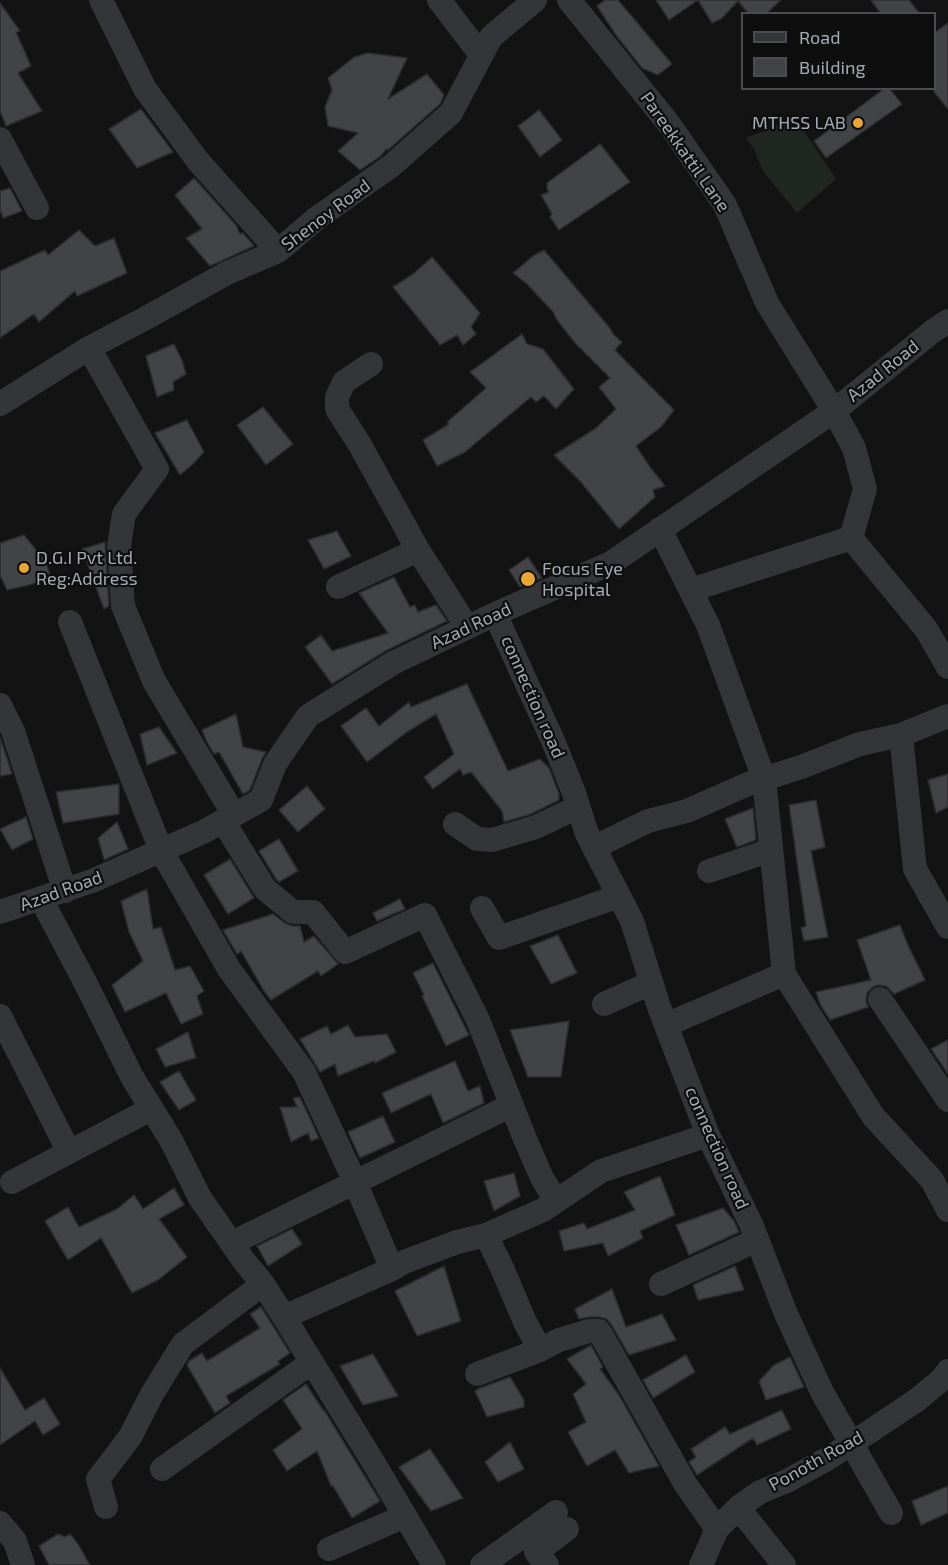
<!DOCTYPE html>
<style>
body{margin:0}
#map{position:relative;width:948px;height:1565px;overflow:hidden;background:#131314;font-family:"Exo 2",sans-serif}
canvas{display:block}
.legend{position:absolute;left:741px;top:12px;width:195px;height:78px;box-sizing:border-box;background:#0e0e0f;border:2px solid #4a4c51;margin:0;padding:8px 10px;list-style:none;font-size:18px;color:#a5aab4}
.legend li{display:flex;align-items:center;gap:12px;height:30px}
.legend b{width:30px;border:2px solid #4a4c51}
</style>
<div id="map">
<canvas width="948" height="1565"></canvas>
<ul class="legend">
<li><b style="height:8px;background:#343539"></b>Road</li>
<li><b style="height:16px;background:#424347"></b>Building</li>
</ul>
</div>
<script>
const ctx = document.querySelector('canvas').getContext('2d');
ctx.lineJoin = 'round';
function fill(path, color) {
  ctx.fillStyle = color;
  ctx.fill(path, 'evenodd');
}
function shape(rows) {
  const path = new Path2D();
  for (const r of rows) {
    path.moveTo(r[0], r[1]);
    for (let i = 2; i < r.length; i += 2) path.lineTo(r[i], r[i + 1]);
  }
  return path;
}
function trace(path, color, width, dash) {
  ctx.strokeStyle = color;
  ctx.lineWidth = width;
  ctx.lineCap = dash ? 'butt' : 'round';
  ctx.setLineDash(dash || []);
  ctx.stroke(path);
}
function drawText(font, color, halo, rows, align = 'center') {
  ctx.font = font + ' "Exo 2",sans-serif';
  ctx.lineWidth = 4.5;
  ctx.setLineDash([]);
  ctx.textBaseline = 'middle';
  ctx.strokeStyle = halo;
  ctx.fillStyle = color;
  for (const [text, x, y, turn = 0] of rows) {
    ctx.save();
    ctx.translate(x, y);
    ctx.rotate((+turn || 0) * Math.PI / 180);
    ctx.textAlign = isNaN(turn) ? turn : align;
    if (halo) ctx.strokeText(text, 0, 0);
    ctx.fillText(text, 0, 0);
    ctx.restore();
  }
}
fill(shape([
 [796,115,806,134,836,179,797,213,763,171,753,147,746,138,771,128]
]), '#1f2720');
const building = shape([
 [605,0,618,0,672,64,658,75,642,68,616,35,597,6,605,0],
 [656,0,781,0,766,14,749,14,738,1,721,19,712,23,698,0,669,20,656,0],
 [871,0,909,0,920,14,881,14,871,0],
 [0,3,20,31,16,32,31,66,18,73,42,111,6,126,0,111,0,3],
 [948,23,948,109,934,92,934,33,948,23],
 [368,53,407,58,388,99,427,74,444,95,440,104,388,150,386,149,381,156,360,170,338,151,358,133,328,126,325,107,332,90,328,78,354,57,368,53],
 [885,88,889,88,902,104,826,158,814,141,885,88],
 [141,109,173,152,137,168,109,129,141,109],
 [539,110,562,140,540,157,518,126,539,110],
 [600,144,630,182,559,230,550,217,552,214,541,195,549,192,547,189,547,183,600,144],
 [194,178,236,225,240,234,243,233,254,246,210,266,186,238,202,229,175,195,194,178],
 [10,188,22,211,3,218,0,210,0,191,10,188],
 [79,230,95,246,114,238,127,273,77,296,75,291,39,322,34,314,0,338,0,271,45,250,48,255,79,230],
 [544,250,609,327,614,335,622,342,615,350,674,410,661,427,636,446,650,467,665,486,653,490,655,497,619,529,580,481,554,455,596,428,616,409,599,387,610,378,575,343,557,320,553,312,527,284,513,273,533,256,544,250],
 [432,257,480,313,471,327,476,334,463,345,457,335,440,345,393,287,413,274,432,257],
 [522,334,527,344,543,349,574,389,556,409,544,396,536,402,531,397,465,452,437,466,423,440,449,424,447,422,486,388,470,372,522,334],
 [174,344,182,360,186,374,173,382,174,390,157,397,146,356,174,344],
 [263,407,293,444,266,465,237,425,263,407],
 [187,420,204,452,194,463,180,475,155,433,187,420],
 [337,531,351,556,324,569,308,540,337,531],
 [24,535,46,562,51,578,29,585,7,590,0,575,0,543,24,535],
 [105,542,109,606,104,609,82,549,105,542],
 [528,557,542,578,520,587,509,570,528,557],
 [394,577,410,607,415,605,418,612,436,605,447,621,387,650,332,684,305,647,321,635,332,651,388,633,359,593,394,577],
 [467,684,508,771,540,759,549,768,559,794,559,800,531,814,504,822,502,811,471,772,463,775,460,769,433,789,424,777,454,754,436,714,407,732,367,762,341,726,366,708,379,726,409,702,411,707,467,684],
 [236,714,243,747,266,752,262,759,250,790,243,794,219,752,214,754,206,740,202,730,236,714],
 [159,727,177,753,147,765,140,734,159,727],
 [0,737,12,774,0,776,0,737],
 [948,774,948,807,936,813,928,780,948,774],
 [119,784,119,814,63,823,56,792,119,784],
 [307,786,325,809,298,832,279,810,307,786],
 [816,800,825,847,811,851,828,937,804,941,801,928,806,926,789,805,816,800],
 [753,808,756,840,737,847,725,819,753,808],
 [26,817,33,839,12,850,0,829,26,817],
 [117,822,128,849,104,860,98,838,117,822],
 [279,839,298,871,279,882,276,879,259,851,279,839],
 [230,859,254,898,228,914,204,875,230,859],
 [147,889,153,929,161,927,175,970,190,966,204,991,197,996,203,1014,181,1024,166,993,125,1012,112,985,143,961,129,932,121,901,147,889],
 [400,899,405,909,377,921,373,913,400,899],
 [273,914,285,923,292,926,300,926,304,942,314,936,338,964,321,976,318,971,271,1000,264,991,241,951,237,954,223,930,273,914],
 [900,925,907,943,925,980,894,994,886,986,878,985,873,987,867,993,866,1001,868,1007,830,1020,820,1004,816,992,871,980,857,940,900,925],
 [558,935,577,973,551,984,530,946,558,935],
 [433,963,469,1035,446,1046,422,996,424,995,413,973,433,963],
 [569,1021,561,1077,528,1077,510,1030,569,1021],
 [348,1025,355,1037,387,1034,396,1052,375,1063,374,1061,338,1076,335,1064,320,1072,300,1039,327,1026,331,1034,348,1025],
 [188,1032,196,1058,165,1067,156,1049,188,1032],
 [948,1040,948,1074,931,1049,948,1040],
 [455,1061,468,1091,480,1086,484,1103,443,1123,431,1094,391,1113,382,1093,455,1061],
 [179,1071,196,1100,179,1110,160,1082,179,1071],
 [300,1097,319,1138,311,1141,308,1133,291,1142,280,1107,297,1107,293,1098,300,1097],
 [383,1116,395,1142,360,1158,348,1132,383,1116],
 [514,1173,520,1196,494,1211,484,1181,514,1173],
 [660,1176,675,1215,640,1231,643,1238,608,1256,603,1243,564,1251,559,1231,584,1223,587,1229,635,1210,624,1192,660,1176],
 [174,1188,184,1205,159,1219,187,1257,158,1280,132,1293,101,1238,68,1260,45,1221,68,1207,79,1227,117,1209,134,1195,143,1209,174,1188],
 [723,1208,734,1221,739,1232,689,1255,676,1225,723,1208],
 [292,1229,302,1244,268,1266,257,1246,292,1229],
 [444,1266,461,1321,417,1336,395,1291,444,1266],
 [735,1266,744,1290,698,1300,693,1285,735,1266],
 [612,1289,626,1327,662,1314,676,1340,629,1355,611,1324,607,1319,599,1317,589,1317,579,1319,575,1309,612,1289],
 [261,1307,290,1353,278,1361,280,1364,226,1396,230,1403,215,1413,187,1365,189,1361,202,1353,207,1361,260,1328,250,1314,261,1307],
 [591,1345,603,1367,600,1369,619,1395,659,1466,629,1473,615,1450,587,1466,568,1432,586,1422,573,1394,586,1384,567,1359,591,1345],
 [373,1354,398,1396,363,1405,340,1366,373,1354],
 [686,1355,695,1372,653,1398,643,1380,686,1355],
 [790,1357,804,1387,766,1400,759,1381,774,1365,790,1357],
 [0,1368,25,1410,44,1398,60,1424,43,1435,35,1421,0,1445,0,1368],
 [510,1377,524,1400,524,1407,487,1417,475,1391,480,1388,510,1377],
 [306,1384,323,1410,324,1410,380,1501,352,1518,333,1486,331,1486,317,1451,287,1471,273,1450,302,1429,283,1400,306,1384],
 [782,1410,791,1429,757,1445,753,1438,697,1475,689,1462,696,1457,691,1449,725,1427,730,1434,782,1410],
 [510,1442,524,1469,498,1482,485,1462,510,1442],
 [430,1449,463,1498,431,1511,399,1467,430,1449],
 [948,1486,948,1513,921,1525,912,1501,948,1486],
 [58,1534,65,1537,70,1534,78,1544,90,1565,49,1565,39,1546,58,1534]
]);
fill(building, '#424347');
trace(building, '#2d2d30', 1.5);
trace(shape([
 [101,0,145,89,198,161,278,251],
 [439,0,481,55],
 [569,0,669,124,725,205,767,303,834,411,854,448,865,489,851,538,926,629,948,667],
 [0,139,37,208],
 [89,348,157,469,124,514,119,546,123,606,154,681,234,815],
 [371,364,344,382,337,397,337,409,360,445,418,550,467,627],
 [0,404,89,348,146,318,227,273,278,251,317,218,391,166,451,113,491,37,535,0],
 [660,529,708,625,764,779,784,974,873,1116,932,1180,948,1210],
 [338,587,418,550],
 [691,590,851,538],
 [495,614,554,743,574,793,587,834,632,921,659,1007,708,1135,752,1226,786,1314,822,1392,891,1513],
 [70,622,161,850,229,969,304,1072,355,1182,392,1269],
 [0,705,13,731,65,891],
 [901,735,915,869,948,927],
 [223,821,265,889,293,912,313,912,345,952,425,915,478,1020,525,1139,542,1178,556,1201],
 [455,824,477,839,492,840,536,827,578,807],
 [595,847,648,821,687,811,748,784,801,767,860,744,901,735,948,716],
 [709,871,771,850],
 [41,899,87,986,132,1077,171,1140,200,1198,244,1261,263,1284,284,1317,392,1269,404,1262,457,1242,486,1235,502,1268,525,1322,540,1350,559,1340,589,1331,599,1331,686,1485,717,1529],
 [482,908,499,938,619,896],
 [0,912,92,881,203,832,261,800,275,764,308,716,393,663,495,614,611,563,834,411,933,331,948,321],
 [880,999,948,1100],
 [604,1004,651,983],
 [0,1016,69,1152],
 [666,1025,784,974],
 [12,1182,151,1109],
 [486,1235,543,1210,601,1171,708,1135],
 [232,1243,512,1105],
 [661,1284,757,1240],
 [284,1317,375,1465,434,1565],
 [477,1374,540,1350],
 [162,1469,312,1362],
 [740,1506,744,1515,784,1565],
 [106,1507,98,1479,130,1437,152,1394,183,1344,263,1284],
 [0,1523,15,1541,23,1565],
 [329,1549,405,1516],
 [482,1565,556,1512],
 [547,1565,536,1552,567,1529],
 [701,1565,717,1529,740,1506,760,1492,787,1481,827,1459,866,1434,917,1400,941,1380,948,1371]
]), '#343539', 24);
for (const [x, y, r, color] of [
 [858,123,6,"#e8a636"],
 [24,568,6,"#e8a636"],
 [528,579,8,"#e8a636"]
]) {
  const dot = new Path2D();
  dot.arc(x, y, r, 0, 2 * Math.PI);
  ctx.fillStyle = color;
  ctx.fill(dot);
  trace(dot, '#0e0e0f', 2);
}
drawText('18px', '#a5aab4', '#0e0e0f', [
 ["MTHSS LAB",846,123,"right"],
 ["D.G.I Pvt Ltd.",36,558],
 ["Reg:Address",36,579],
 ["Focus Eye",542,569],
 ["Hospital",542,590]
], 'left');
drawText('18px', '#a5aab4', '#0e0e0f', [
 ["Pareekkattil Lane",685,152,55],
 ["Shenoy Road",326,215,-37],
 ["Azad Road",883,371,-39],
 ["Azad Road",471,626,-25],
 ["connection road",533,697,66],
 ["Azad Road",61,891,-20],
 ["connection road",717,1148,66],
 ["Ponoth Road",816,1461,-29]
]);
</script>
